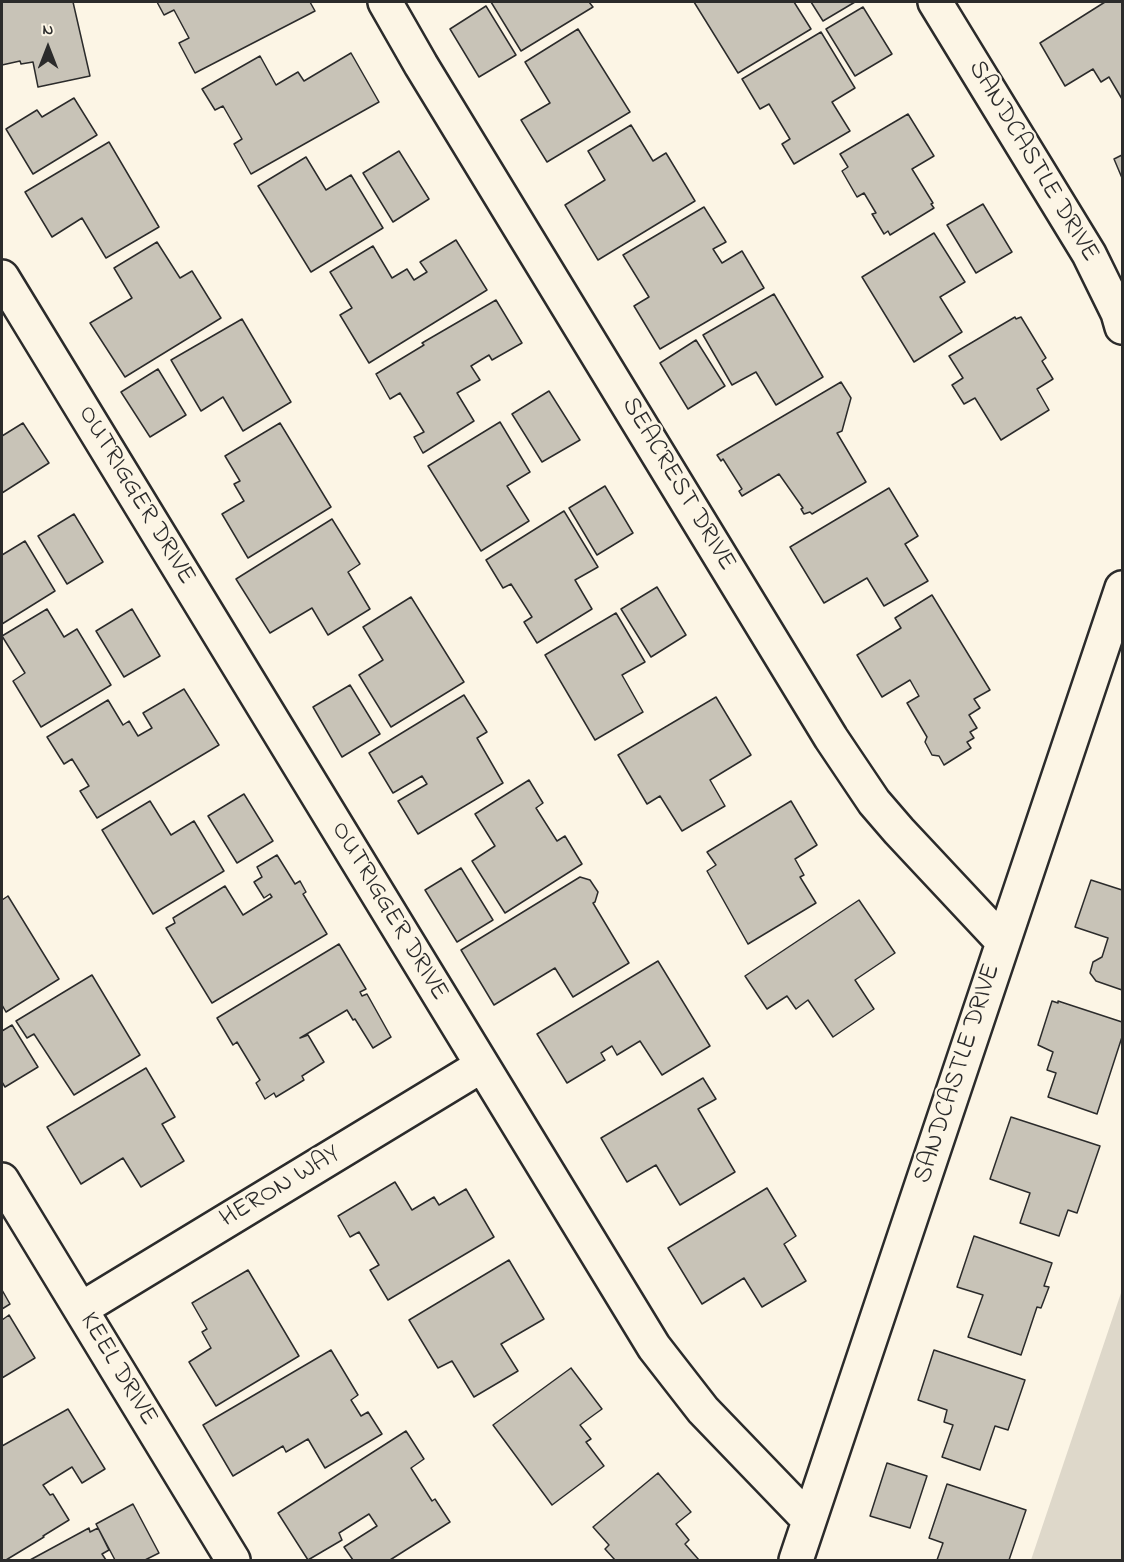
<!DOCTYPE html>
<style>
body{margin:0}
#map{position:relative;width:1124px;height:1562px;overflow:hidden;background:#fcf5e5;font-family:"Indie Flower",sans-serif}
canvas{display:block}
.frame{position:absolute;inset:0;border:3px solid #2b2b2b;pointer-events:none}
.north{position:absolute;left:18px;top:18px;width:60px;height:60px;-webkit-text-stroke:4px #fcf5e5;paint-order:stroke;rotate:0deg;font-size:16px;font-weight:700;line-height:24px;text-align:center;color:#2b2b2b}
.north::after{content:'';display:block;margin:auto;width:21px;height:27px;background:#2b2b2b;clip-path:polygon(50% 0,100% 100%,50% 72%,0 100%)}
</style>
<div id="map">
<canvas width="1124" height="1562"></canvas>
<div class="frame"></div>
<div class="north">N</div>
</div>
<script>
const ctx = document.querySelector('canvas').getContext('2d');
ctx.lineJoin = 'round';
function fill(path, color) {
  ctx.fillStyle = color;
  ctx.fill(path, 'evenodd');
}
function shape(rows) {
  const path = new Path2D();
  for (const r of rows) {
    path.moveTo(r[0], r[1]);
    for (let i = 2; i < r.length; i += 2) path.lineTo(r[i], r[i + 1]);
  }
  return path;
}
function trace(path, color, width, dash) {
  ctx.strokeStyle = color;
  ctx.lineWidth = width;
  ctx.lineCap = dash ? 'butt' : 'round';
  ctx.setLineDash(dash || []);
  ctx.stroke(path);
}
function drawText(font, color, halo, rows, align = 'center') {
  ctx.font = font + ' "Indie Flower",sans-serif';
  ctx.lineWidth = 4.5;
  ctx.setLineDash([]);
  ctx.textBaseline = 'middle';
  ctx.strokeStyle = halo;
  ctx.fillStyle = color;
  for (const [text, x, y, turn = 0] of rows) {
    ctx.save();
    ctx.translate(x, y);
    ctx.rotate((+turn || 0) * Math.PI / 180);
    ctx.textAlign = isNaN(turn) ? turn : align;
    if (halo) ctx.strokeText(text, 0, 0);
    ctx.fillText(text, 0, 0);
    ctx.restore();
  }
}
fill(shape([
 [1122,1290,1122,1560,1031,1560]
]), '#ded8ca');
const building = shape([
 [2,2,73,2,90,76,38,87,33,62,21,64,20,61,2,65,2,2],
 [157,2,310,2,315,11,195,73,179,43,189,38,174,10,164,15,157,2],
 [491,2,589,2,593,7,521,51,491,2],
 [694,2,794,2,811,29,738,73,694,2],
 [811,2,855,2,823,21,811,2],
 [1105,2,1122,2,1122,99,1109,77,1101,82,1093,69,1065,86,1040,43,1105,2],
 [486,6,516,55,479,77,450,29,486,6],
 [863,7,892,54,855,76,826,29,863,7],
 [578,29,630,112,547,162,521,120,550,103,525,62,578,29],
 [821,32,855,88,832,102,850,131,794,164,782,144,790,139,769,104,760,109,742,79,821,32],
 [351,53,379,102,251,174,234,144,242,139,223,106,215,110,202,89,260,56,276,85,298,72,304,81,351,53],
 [74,98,97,135,33,174,6,129,37,110,42,117,74,98],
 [908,114,934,156,912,169,933,203,931,204,934,208,890,235,888,231,884,234,872,214,876,213,864,193,857,197,842,171,848,167,840,154,908,114],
 [631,125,653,161,666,153,695,201,598,260,565,205,605,180,588,151,631,125],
 [109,142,159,227,106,258,82,218,52,237,25,192,109,142],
 [399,151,429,199,393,222,363,173,399,151],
 [1122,155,1122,178,1114,159,1122,155],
 [306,157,326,190,351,175,383,228,311,272,258,186,306,157],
 [983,204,1012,252,976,273,947,225,983,204],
 [704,207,726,242,713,249,722,263,742,251,764,288,660,349,634,306,649,297,623,255,704,207],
 [934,233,965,282,940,297,962,332,914,362,862,277,934,233],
 [456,240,487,290,369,363,340,315,352,308,330,272,373,246,392,278,407,269,414,280,427,272,420,262,456,240],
 [157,242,180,278,192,271,221,318,125,377,90,323,132,298,114,268,157,242],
 [774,294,823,377,776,405,756,372,732,385,703,335,774,294],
 [496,300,522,343,492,360,489,355,471,366,480,380,457,393,474,421,423,453,414,437,424,432,400,393,390,399,376,374,424,345,422,343,496,300],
 [1015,317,1016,319,1021,317,1046,358,1042,361,1053,379,1037,389,1049,410,1001,440,975,398,964,404,952,385,963,378,949,356,1015,317],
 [242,319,291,402,243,431,223,397,201,411,171,360,242,319],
 [696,340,725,386,688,409,660,363,696,340],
 [158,369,186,415,150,437,121,392,158,369],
 [841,382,851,398,842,431,837,433,866,482,812,514,810,512,804,514,801,509,803,508,779,474,742,496,739,491,742,489,723,459,721,461,717,455,841,382],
 [549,391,580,440,542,462,512,414,549,391],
 [500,422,530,472,507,486,529,521,481,551,428,466,500,422],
 [23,423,49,463,2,493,2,436,23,423],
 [280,423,331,507,248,558,222,514,244,501,234,484,240,481,225,456,280,423],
 [605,486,633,533,597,555,569,508,605,486],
 [889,488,918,536,905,544,928,581,884,606,867,578,824,603,790,547,889,488],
 [564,511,598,567,575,580,592,609,537,643,524,622,532,617,511,584,503,588,486,560,564,511],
 [74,514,103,562,67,584,38,536,74,514],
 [332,519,360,564,348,572,370,609,328,635,312,608,270,633,236,579,332,519],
 [25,541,55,591,2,624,2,555,25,541],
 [657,587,686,635,651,657,621,609,657,587],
 [932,595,990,690,974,699,980,708,969,715,977,728,970,732,974,738,967,742,971,748,944,765,939,756,932,755,925,742,927,737,907,703,919,696,910,680,882,697,857,655,901,628,895,618,932,595],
 [411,597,464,682,391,727,359,675,383,660,363,627,411,597],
 [47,609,64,637,77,629,111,685,41,727,13,681,25,673,2,636,47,609],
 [132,609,160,656,124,677,96,631,132,609],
 [616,613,645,662,622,675,643,712,595,740,545,655,616,613],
 [350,685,380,734,342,757,313,707,350,685],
 [184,689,219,745,97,818,80,791,89,786,72,759,64,764,47,737,108,700,123,725,129,721,138,736,152,728,143,713,184,689],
 [464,695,487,732,477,738,503,783,418,834,398,801,427,784,422,776,393,793,369,753,464,695],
 [716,697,751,755,710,780,725,806,682,831,660,796,647,804,618,755,716,697],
 [529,780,543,803,536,808,557,841,565,836,582,864,505,913,472,861,495,846,475,814,529,780],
 [244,794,273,841,237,863,208,816,244,794],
 [150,801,171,835,194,821,224,871,153,914,102,830,150,801],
 [791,801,817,845,795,859,804,875,800,877,816,903,748,944,707,871,716,865,707,852,791,801],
 [277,855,295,884,300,881,306,892,303,894,327,934,212,1003,166,928,175,923,173,918,225,886,243,915,272,897,270,894,264,898,254,882,262,877,257,867,277,855],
 [461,868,493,920,457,942,425,890,461,868],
 [580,877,590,880,598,892,595,902,593,903,629,963,573,997,555,968,494,1005,461,950,580,877],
 [1091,880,1122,890,1122,990,1096,981,1090,973,1093,962,1102,957,1108,938,1075,927,1091,880],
 [8,896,59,979,6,1012,2,1005,2,900,8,896],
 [859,900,895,953,855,980,874,1009,833,1037,808,1000,796,1009,787,996,767,1009,745,976,859,900],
 [339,944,366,989,360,992,362,996,367,994,391,1037,373,1048,355,1019,353,1020,347,1010,300,1038,308,1035,324,1062,302,1076,304,1080,276,1097,274,1093,265,1099,256,1083,260,1080,237,1042,233,1045,217,1018,339,944],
 [658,961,710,1046,662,1075,640,1041,617,1055,612,1046,601,1053,605,1060,567,1083,537,1034,658,961],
 [92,975,140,1055,74,1095,34,1034,27,1038,16,1021,92,975],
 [1052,1001,1058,1003,1058,1001,1122,1022,1122,1037,1097,1114,1048,1097,1056,1073,1047,1070,1053,1052,1038,1045,1052,1001],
 [12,1025,38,1067,5,1087,2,1082,2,1031,12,1025],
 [146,1068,175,1117,162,1124,184,1161,141,1187,123,1158,81,1184,47,1127,146,1068],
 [703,1078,716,1099,698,1109,735,1172,680,1205,656,1165,627,1182,601,1138,703,1078],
 [1011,1117,1100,1146,1077,1213,1068,1210,1059,1236,1020,1223,1030,1193,990,1179,1011,1117],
 [395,1182,412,1210,434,1197,439,1205,466,1189,494,1237,388,1300,370,1270,379,1265,359,1232,350,1237,338,1216,395,1182],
 [767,1188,796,1236,784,1244,806,1281,762,1307,744,1278,702,1304,668,1248,767,1188],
 [974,1236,1052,1263,1044,1286,1049,1287,1041,1308,1037,1307,1021,1355,968,1337,983,1295,957,1287,974,1236],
 [509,1260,544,1319,501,1344,518,1371,474,1397,452,1361,438,1368,409,1320,509,1260],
 [248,1270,299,1356,216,1406,189,1362,211,1348,202,1332,207,1329,192,1303,248,1270],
 [2,1290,10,1304,2,1309,2,1290],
 [9,1315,35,1358,2,1378,2,1320,9,1315],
 [331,1350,358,1395,351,1400,361,1416,368,1412,382,1434,325,1468,308,1439,286,1452,283,1446,233,1476,203,1425,331,1350],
 [934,1350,1025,1380,1008,1430,995,1426,980,1470,942,1457,953,1425,944,1422,947,1410,918,1400,934,1350],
 [571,1368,602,1409,580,1425,591,1439,586,1442,604,1466,552,1505,493,1425,571,1368],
 [68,1409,105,1469,82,1483,72,1467,43,1485,50,1495,53,1494,69,1520,43,1536,44,1537,6,1560,2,1560,2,1446,68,1409],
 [406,1431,424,1459,411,1468,432,1501,435,1499,450,1522,390,1560,353,1560,344,1547,377,1526,369,1514,339,1533,342,1540,308,1560,278,1513,406,1431],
 [887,1463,927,1476,910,1528,870,1516,887,1463],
 [658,1473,691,1512,676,1524,689,1540,685,1544,699,1560,615,1560,605,1549,609,1545,593,1527,658,1473],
 [947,1484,1026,1510,1009,1560,937,1560,943,1543,929,1538,947,1484],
 [133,1504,159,1553,145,1560,115,1560,96,1524,133,1504],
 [89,1528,90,1532,98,1528,109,1550,102,1554,106,1560,30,1560,89,1528]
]);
fill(building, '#c8c3b7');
trace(building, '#2b2b2b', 1.5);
const minor = shape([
 [385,2,421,65,831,738,874,802,899,831,1003,942],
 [935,2,1089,254,1118,313,1122,327],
 [2,277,654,1347,703,1410,809,1520],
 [2,1180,233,1560],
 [81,1309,481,1066],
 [796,1560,1122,588]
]);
trace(minor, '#2b2b2b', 38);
trace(minor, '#fcf5e5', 33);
drawText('26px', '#2b2b2b', '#fcf5e5', [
 ["SANDCASTLE DRIVE",1032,162,59],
 ["SEACREST DRIVE",677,485,59],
 ["OUTRIGGER DRIVE",135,496,59],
 ["OUTRIGGER DRIVE",388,912,59],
 ["SANDCASTLE DRIVE",959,1074,-72],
 ["HERON WAY",281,1188,-31],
 ["KEEL DRIVE",117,1370,59]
]);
</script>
